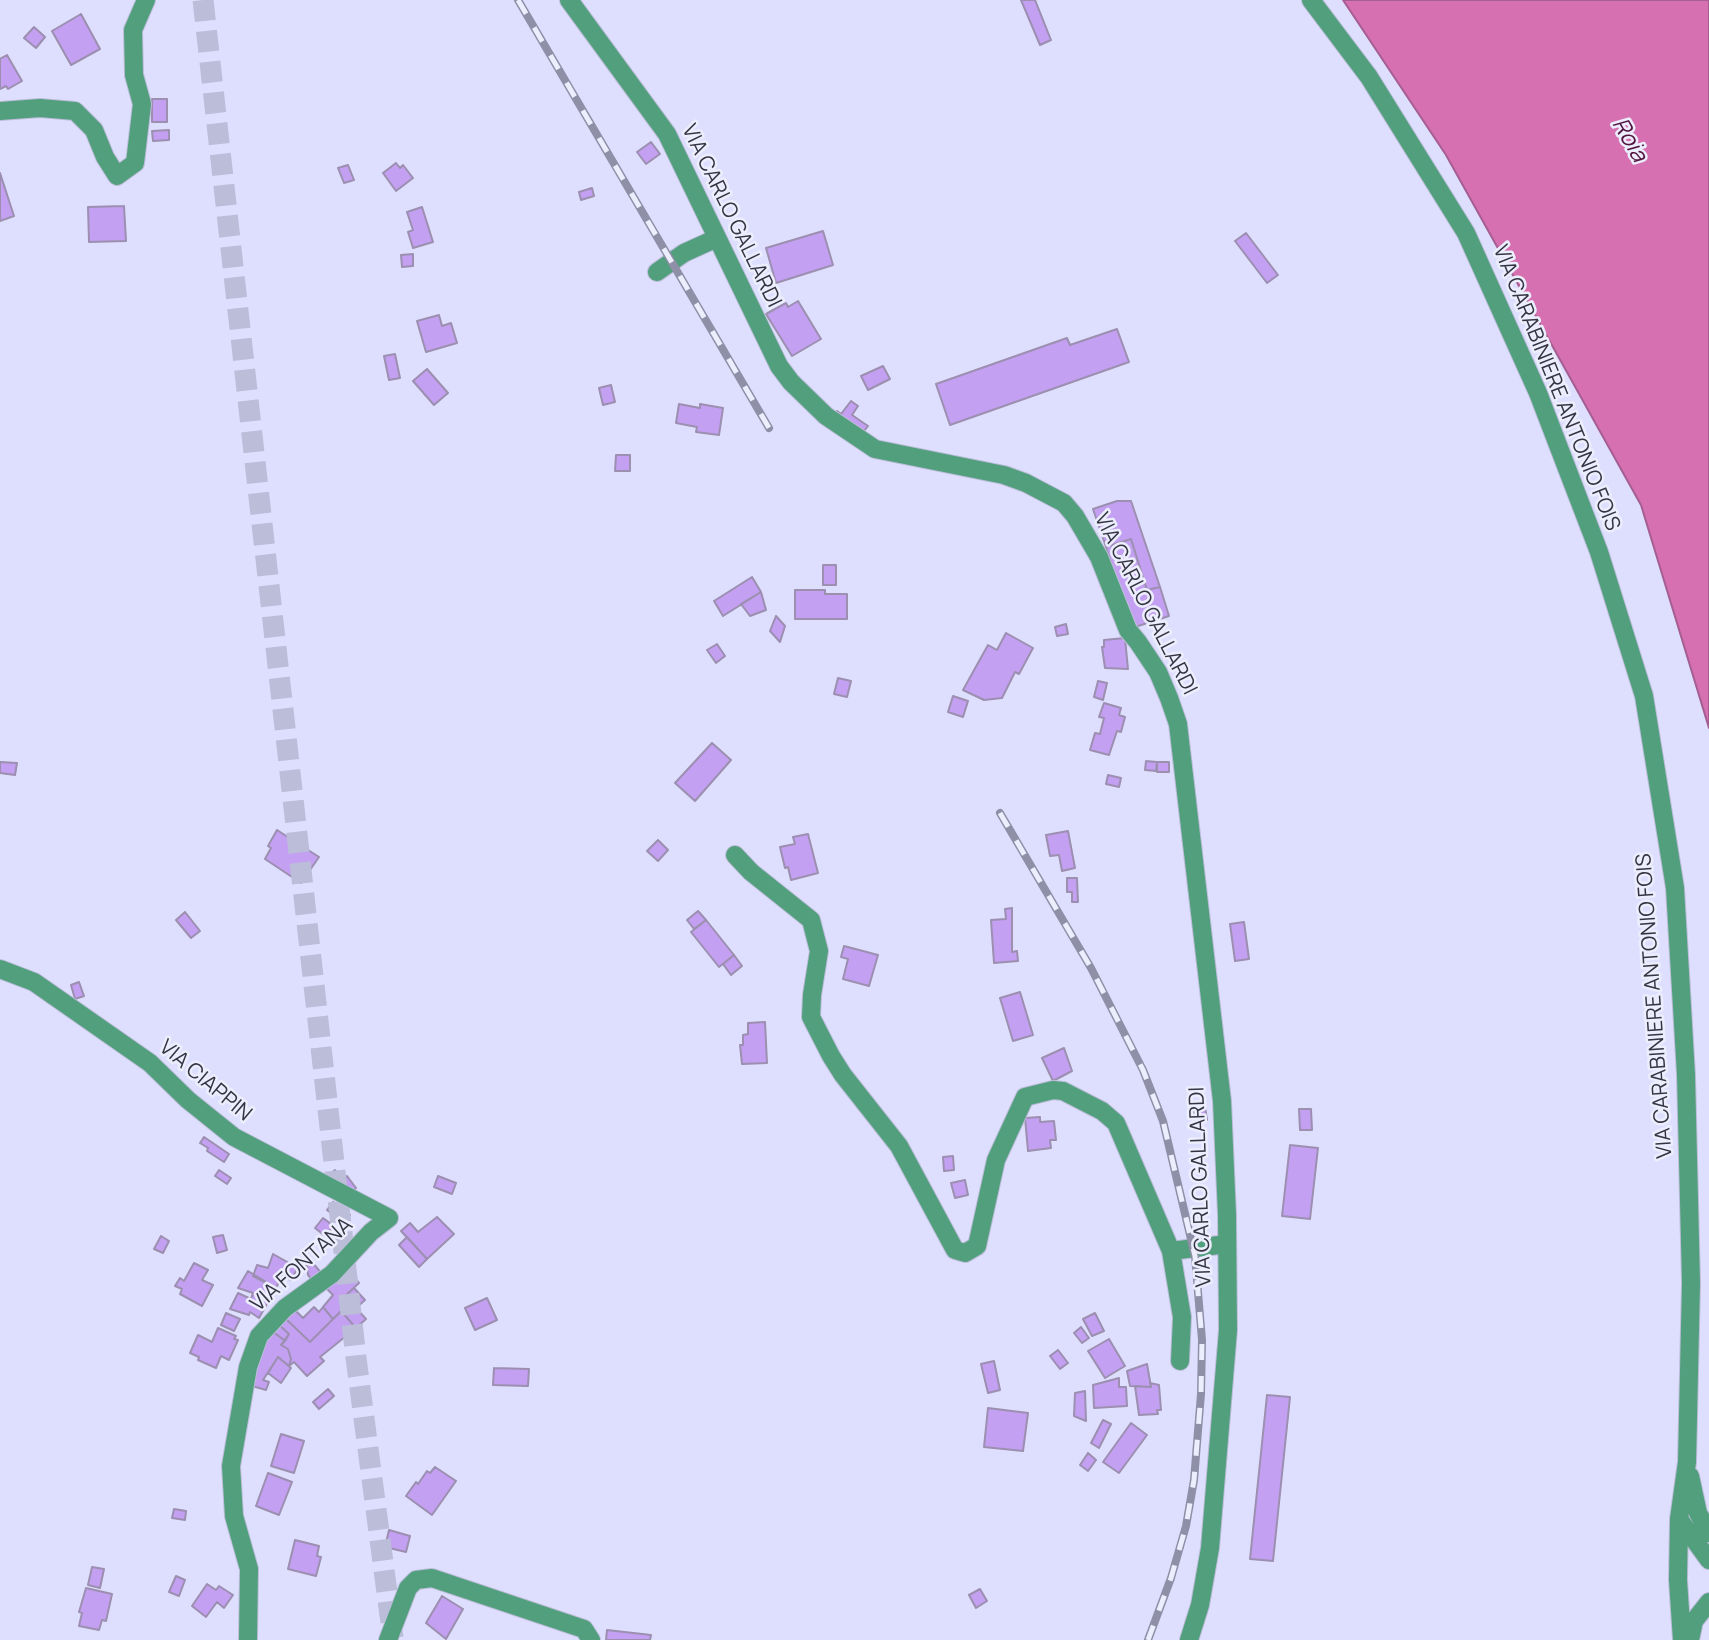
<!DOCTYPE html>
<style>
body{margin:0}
canvas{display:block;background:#dedffe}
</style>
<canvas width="1709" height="1640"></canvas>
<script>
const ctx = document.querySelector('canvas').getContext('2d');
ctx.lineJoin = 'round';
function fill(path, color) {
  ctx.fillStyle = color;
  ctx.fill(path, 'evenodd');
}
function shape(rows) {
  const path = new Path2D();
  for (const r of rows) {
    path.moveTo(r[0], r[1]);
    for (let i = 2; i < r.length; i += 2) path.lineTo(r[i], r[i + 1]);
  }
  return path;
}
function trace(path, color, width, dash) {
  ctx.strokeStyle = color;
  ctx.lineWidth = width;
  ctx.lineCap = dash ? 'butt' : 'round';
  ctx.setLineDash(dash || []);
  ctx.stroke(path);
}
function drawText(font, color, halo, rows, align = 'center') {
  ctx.font = font + ' Manrope,sans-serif';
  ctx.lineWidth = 5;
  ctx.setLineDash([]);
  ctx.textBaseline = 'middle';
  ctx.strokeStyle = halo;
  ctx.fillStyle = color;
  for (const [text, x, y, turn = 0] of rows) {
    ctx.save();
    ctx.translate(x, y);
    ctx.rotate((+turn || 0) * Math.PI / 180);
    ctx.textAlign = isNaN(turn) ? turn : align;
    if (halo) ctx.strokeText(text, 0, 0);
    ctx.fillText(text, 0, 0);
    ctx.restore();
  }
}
const water = shape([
 [1343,0,1709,0,1709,728,1641,505,1446,155,1343,0]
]);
fill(water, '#d670b1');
trace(water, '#a55e90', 2);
const building = shape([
 [1021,0,1035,0,1051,40,1040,45,1021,0],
 [81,14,100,49,71,65,52,31,81,14],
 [34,27,45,37,36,48,24,38,34,27],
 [7,55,22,81,8,89,6,86,0,89,0,59,7,55],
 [152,99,167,99,167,122,152,122,152,99],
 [169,130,169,140,153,141,152,131,169,130],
 [651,142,660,154,646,164,637,152,651,142],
 [396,163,400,168,403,165,413,178,396,191,383,173,396,163],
 [348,165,354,180,344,183,338,168,348,165],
 [0,173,14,216,0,221,0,173],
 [592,188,594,196,581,200,579,192,592,188],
 [124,206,126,241,89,242,88,207,124,206],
 [422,207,433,242,413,248,408,232,413,230,407,212,422,207],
 [823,231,833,265,776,283,766,248,823,231],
 [1246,233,1278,275,1267,283,1235,241,1246,233],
 [413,254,413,266,402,267,401,255,413,254],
 [798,301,821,339,792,356,766,314,786,303,788,307,798,301],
 [439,315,442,326,451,323,457,343,426,352,417,321,439,315],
 [1117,329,1129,362,950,425,936,384,1067,338,1070,345,1117,329],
 [395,354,400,378,389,380,384,356,395,354],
 [883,366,890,379,868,390,861,376,883,366],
 [427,369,448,393,434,405,413,381,427,369],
 [611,385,615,402,603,405,599,388,611,385],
 [851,401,858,406,852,415,868,426,861,435,834,415,837,411,841,414,851,401],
 [679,404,700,408,700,404,723,408,719,435,696,432,697,427,676,423,679,404],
 [616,455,630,455,630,471,615,471,616,455],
 [1117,501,1131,501,1160,587,1147,590,1131,539,1106,547,1093,509,1117,501],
 [1131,539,1147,590,1160,587,1169,616,1132,628,1106,547,1131,539],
 [823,565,836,565,836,585,823,585,823,565],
 [752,577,761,592,723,616,714,601,752,577],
 [795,590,825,590,825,594,847,594,847,619,795,619,795,590],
 [761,592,766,610,750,616,741,604,761,592],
 [776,616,785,626,780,642,770,631,776,616],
 [1066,624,1068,634,1057,636,1055,627,1066,624],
 [1006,633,1033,648,1019,674,1015,672,1002,698,984,700,963,690,988,645,997,650,1006,633],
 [1125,638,1128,669,1105,668,1102,647,1104,647,1104,640,1125,638],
 [717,644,725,656,716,663,707,650,717,644],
 [838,678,851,681,847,697,834,694,838,678],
 [1098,681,1107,683,1103,700,1094,697,1098,681],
 [953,696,968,701,963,717,948,712,953,696],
 [1104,703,1121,708,1119,715,1125,717,1121,732,1117,731,1109,755,1090,750,1095,733,1100,734,1104,718,1099,717,1104,703],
 [712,743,731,760,695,801,675,783,712,743],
 [1146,761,1157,762,1156,771,1145,770,1146,761],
 [0,762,17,763,15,775,0,773,0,762],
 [1157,762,1169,762,1169,772,1157,772,1157,762],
 [1108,775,1121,778,1119,787,1106,784,1108,775],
 [277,830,319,857,301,883,265,859,271,848,268,846,277,830],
 [1068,831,1075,868,1062,871,1059,855,1050,856,1046,835,1068,831],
 [808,834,818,873,791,880,788,867,785,868,780,847,795,844,793,837,808,834],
 [658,840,668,850,658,861,647,851,658,840],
 [1067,878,1077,878,1078,902,1072,902,1072,892,1067,892,1067,878],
 [1012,908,1012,952,1017,951,1018,961,994,963,991,920,1006,919,1005,909,1012,908],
 [698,911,706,920,694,929,687,920,698,911],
 [185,912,200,931,191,938,176,920,185,912],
 [706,920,734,955,719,967,691,932,706,920],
 [1244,922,1249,959,1235,961,1230,924,1244,922],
 [844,946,878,955,869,986,843,979,848,959,841,957,844,946],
 [734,955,742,966,731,975,723,964,734,955],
 [79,982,84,996,75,999,71,985,79,982],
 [1020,992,1033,1035,1013,1041,1000,998,1020,992],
 [765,1022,767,1063,742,1064,740,1045,743,1045,743,1035,748,1034,748,1023,765,1022],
 [1064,1048,1072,1071,1053,1081,1042,1058,1064,1048],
 [1205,1107,1207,1120,1195,1122,1194,1109,1205,1107],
 [1299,1109,1311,1109,1312,1130,1300,1130,1299,1109],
 [1040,1117,1040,1122,1054,1121,1056,1140,1050,1140,1051,1148,1028,1151,1025,1118,1040,1117],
 [204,1137,229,1154,224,1162,207,1151,208,1148,200,1143,204,1137],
 [1290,1145,1318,1148,1310,1219,1282,1216,1290,1145],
 [953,1156,954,1170,944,1171,943,1157,953,1156],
 [219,1170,231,1178,227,1184,215,1176,219,1170],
 [335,1170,343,1180,347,1176,356,1188,352,1192,325,1178,335,1170],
 [438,1176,456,1183,452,1194,434,1187,438,1176],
 [965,1180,968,1195,955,1198,951,1183,965,1180],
 [333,1202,350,1215,344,1223,327,1210,333,1202],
 [437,1217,454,1234,427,1259,401,1231,410,1223,418,1232,437,1217],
 [323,1218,334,1226,325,1236,315,1228,323,1218],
 [223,1235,227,1250,217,1253,213,1237,223,1235],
 [161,1236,169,1241,163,1253,154,1249,161,1236],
 [407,1237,427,1259,419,1267,399,1245,407,1237],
 [273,1254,298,1268,291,1280,282,1276,276,1288,253,1276,257,1265,268,1268,273,1254],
 [306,1255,323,1275,314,1282,308,1275,307,1266,301,1260,306,1255],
 [194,1263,208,1270,202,1280,213,1285,202,1306,180,1294,182,1289,175,1286,180,1278,184,1281,194,1263],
 [346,1268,359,1283,345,1296,351,1302,333,1319,323,1307,333,1295,325,1287,346,1268],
 [248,1271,276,1288,259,1318,250,1312,249,1315,230,1309,238,1293,251,1299,253,1293,238,1288,248,1271],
 [354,1288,365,1300,356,1308,366,1319,356,1328,341,1311,351,1302,345,1296,354,1288],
 [487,1298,497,1320,475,1330,465,1308,487,1298],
 [314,1307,319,1312,323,1307,333,1319,310,1342,286,1319,295,1310,303,1318,314,1307],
 [341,1311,356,1328,320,1357,324,1361,307,1376,294,1362,289,1366,291,1359,288,1349,281,1345,289,1334,279,1325,286,1319,310,1342,341,1311],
 [226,1313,240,1319,234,1331,221,1325,226,1313],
 [1095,1313,1104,1331,1092,1336,1083,1319,1095,1313],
 [279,1325,289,1334,285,1341,272,1331,279,1325],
 [1081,1327,1089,1338,1082,1343,1074,1333,1081,1327],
 [218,1328,236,1336,234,1339,238,1340,229,1360,221,1356,216,1368,198,1360,199,1357,190,1353,198,1335,212,1342,218,1328],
 [272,1331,285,1341,281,1345,288,1349,291,1359,289,1366,278,1357,263,1380,269,1382,266,1390,252,1386,259,1350,272,1331],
 [1109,1339,1125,1366,1105,1378,1088,1351,1109,1339],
 [1058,1350,1068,1363,1060,1369,1050,1356,1058,1350],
 [278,1357,291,1368,281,1383,268,1373,278,1357],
 [994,1361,1000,1390,988,1393,981,1364,994,1361],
 [1147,1364,1151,1387,1130,1386,1127,1371,1147,1364],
 [494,1368,529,1369,528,1386,493,1385,494,1368],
 [1119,1378,1119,1387,1126,1387,1127,1406,1094,1408,1093,1385,1119,1378],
 [1150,1383,1159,1385,1161,1410,1157,1410,1158,1414,1139,1415,1135,1386,1151,1387,1150,1383],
 [328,1389,334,1396,319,1409,313,1402,328,1389],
 [1085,1391,1086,1421,1074,1416,1075,1393,1085,1391],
 [1267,1395,1290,1397,1273,1561,1250,1559,1267,1395],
 [988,1408,1028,1413,1023,1451,984,1447,988,1408],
 [1103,1420,1111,1424,1099,1448,1091,1443,1103,1420],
 [1131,1423,1147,1435,1119,1473,1103,1462,1131,1423],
 [281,1434,304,1441,294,1473,271,1466,281,1434],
 [1088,1453,1096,1460,1088,1471,1080,1465,1088,1453],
 [435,1467,456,1481,432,1515,406,1496,416,1482,418,1484,427,1471,430,1473,435,1467],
 [268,1473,292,1482,279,1515,256,1506,268,1473],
 [174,1509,186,1511,185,1520,172,1518,174,1509],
 [389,1530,410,1536,406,1552,385,1547,389,1530],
 [295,1540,319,1546,317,1556,321,1557,316,1576,288,1569,295,1540],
 [92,1567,104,1569,100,1588,88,1585,92,1567],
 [176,1576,185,1580,179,1596,169,1592,176,1576],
 [207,1584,216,1590,219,1586,233,1595,224,1608,217,1602,206,1617,192,1606,207,1584],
 [86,1588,112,1594,106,1621,102,1620,99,1630,79,1626,82,1613,79,1612,86,1588],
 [980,1589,987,1601,976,1608,969,1595,980,1589],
 [442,1596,463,1609,446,1639,426,1623,442,1596],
 [607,1630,651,1635,650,1640,606,1640,607,1630]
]);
fill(building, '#c3a0f2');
trace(building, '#9c8fb0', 2);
trace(shape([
 [203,0,356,1358,393,1638]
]), '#bcbdd9', 21, [21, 10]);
const minor = shape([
 [569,0,667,134,779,366,791,382,826,416,875,449,1004,475,1026,483,1064,503,1075,516,1099,557,1128,630,1138,642,1158,672,1169,698,1178,724,1222,1101,1227,1215,1228,1330,1210,1548,1200,1605,1189,1640],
 [1311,0,1369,77,1466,233,1538,393,1599,552,1644,696,1675,888,1686,1075,1691,1283,1687,1462,1679,1519,1678,1580,1682,1640],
 [0,111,40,108,75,111,94,130,105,157,117,176,135,163,142,104,134,75,133,30,146,0],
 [657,272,684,253,717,238],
 [735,855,751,872,811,920,819,951,812,995,811,1017,831,1056,843,1075,899,1146,955,1250,965,1253,977,1246,996,1160,1025,1097,1053,1090,1063,1091,1102,1111,1116,1123,1171,1251,1182,1317,1180,1361],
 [0,969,34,982,150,1063,188,1100,234,1137,389,1218,371,1232,332,1274,285,1308,259,1336,248,1367,231,1466,234,1516,249,1569,248,1640],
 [1171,1251,1227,1244],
 [1690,1476,1698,1513,1709,1533],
 [1679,1519,1709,1560],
 [388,1640,408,1588,416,1580,432,1578,584,1629,591,1640],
 [1690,1640,1694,1621,1709,1602]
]);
trace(minor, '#bcbdd9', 20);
trace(minor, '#519f7d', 18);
const rail = shape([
 [518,0,769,428],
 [1000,813,1091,968,1143,1070,1163,1121,1195,1256,1202,1340,1201,1394,1194,1480,1186,1526,1171,1578,1148,1640]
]);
trace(rail, '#8f90a7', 8);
trace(rail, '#edeefd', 5, [16]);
drawText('21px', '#343443', '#edeefd', [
 ["VIA CARLO GALLARDI",731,216,64],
 ["VIA CARABINIERE ANTONIO FOIS",1556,388,68],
 ["VIA CARLO GALLARDI",1145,604,63],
 ["VIA CARABINIERE ANTONIO FOIS",1655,1006,-94],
 ["VIA CIAPPIN",205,1081,40],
 ["VIA CARLO GALLARDI",1201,1187,-92],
 ["VIA FONTANA",302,1265,-42]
]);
drawText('italic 23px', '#52123e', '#edeefd', [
 ["Roia",1629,140,60]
]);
</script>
